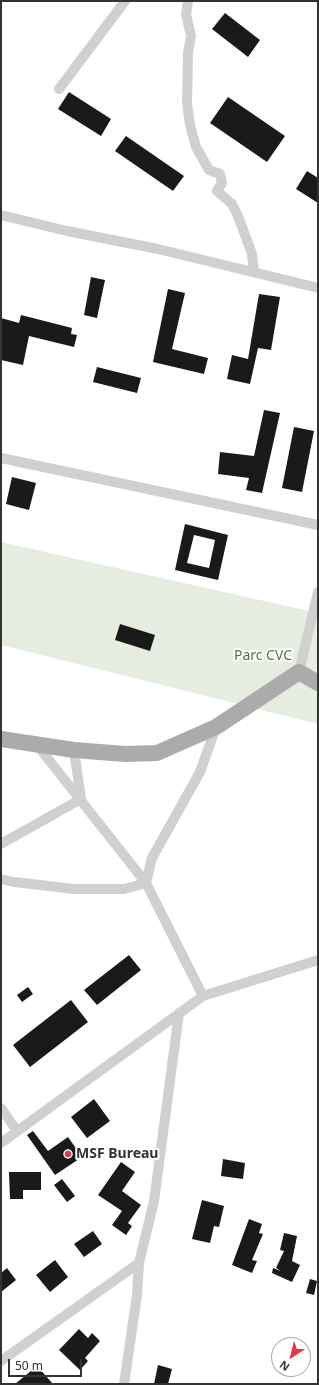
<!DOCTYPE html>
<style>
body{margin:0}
#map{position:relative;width:319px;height:1385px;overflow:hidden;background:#fff;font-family:"Noto Sans",sans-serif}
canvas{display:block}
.frame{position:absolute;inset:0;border:2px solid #333;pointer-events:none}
.north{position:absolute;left:271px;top:1337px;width:40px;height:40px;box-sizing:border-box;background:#fff;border:1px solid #adadad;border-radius:50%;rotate:216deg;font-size:11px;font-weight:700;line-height:16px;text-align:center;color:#333}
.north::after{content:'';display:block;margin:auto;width:14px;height:18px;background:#e63946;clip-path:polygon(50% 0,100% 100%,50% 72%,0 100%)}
.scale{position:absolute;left:8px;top:1359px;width:74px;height:18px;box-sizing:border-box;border:2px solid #333;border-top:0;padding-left:5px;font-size:12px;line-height:14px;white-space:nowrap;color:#333;-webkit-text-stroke:3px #fff;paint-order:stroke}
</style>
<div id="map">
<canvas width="319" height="1385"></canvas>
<div class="frame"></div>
<div class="north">N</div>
<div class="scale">50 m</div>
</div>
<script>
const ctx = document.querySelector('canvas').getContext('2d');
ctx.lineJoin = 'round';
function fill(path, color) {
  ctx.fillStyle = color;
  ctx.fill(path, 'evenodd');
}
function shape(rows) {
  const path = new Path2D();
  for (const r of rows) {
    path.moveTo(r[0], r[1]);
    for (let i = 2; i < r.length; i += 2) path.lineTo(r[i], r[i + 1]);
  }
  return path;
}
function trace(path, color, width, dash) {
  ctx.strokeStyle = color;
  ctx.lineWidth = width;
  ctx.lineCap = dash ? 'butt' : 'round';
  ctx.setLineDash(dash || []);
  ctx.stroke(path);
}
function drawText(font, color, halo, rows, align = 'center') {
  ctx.font = font + ' "Noto Sans",sans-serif';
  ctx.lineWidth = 4;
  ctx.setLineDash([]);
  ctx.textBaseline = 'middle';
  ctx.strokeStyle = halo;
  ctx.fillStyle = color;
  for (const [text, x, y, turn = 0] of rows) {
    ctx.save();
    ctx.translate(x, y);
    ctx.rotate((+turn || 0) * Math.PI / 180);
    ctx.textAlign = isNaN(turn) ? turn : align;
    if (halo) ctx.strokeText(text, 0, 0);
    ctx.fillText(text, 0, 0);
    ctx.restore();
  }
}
fill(shape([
 [1,542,318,613,318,724,1,645]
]), '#e6ecdf');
fill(shape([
 [225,13,260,40,248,57,212,29],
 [69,92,111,119,101,136,58,109],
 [228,97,285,136,267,162,210,123],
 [126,136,184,176,173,191,115,151],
 [307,171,318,178,318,203,296,189],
 [91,277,105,280,97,318,84,315],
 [168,289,185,293,172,349,208,358,204,374,153,362],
 [259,294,280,297,271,350,258,348,250,384,227,379,232,355,248,359],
 [21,315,72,328,71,334,77,335,74,347,29,336,23,365,1,360,1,318,19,323],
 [97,367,141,378,137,393,93,382],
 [264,410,280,413,262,493,246,490,249,478,218,474,220,452,254,456],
 [294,427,314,431,302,492,282,488],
 [12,477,36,483,29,510,6,504],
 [185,524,228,535,218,580,175,570],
 [194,535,215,540,209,568,187,563],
 [120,624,155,635,150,651,115,640],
 [129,955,141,970,97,1005,84,990],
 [28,987,33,994,22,1002,17,995],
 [71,1000,88,1022,30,1067,13,1045],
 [94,1099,110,1121,87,1138,71,1117],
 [33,1131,48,1151,68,1137,82,1157,55,1175,27,1135],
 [223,1159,245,1163,243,1179,221,1176],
 [121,1162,135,1172,122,1191,141,1205,128,1223,132,1226,126,1235,112,1225,122,1211,98,1195],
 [9,1172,41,1172,41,1190,23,1190,23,1199,10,1199],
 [62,1179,75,1196,67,1202,54,1185],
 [202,1200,224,1206,219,1227,214,1226,210,1243,192,1239],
 [249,1219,262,1224,259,1233,263,1234,252,1260,257,1261,252,1273,232,1265],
 [93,1231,102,1244,84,1257,74,1244],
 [284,1233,297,1236,292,1261,300,1265,292,1282,272,1273,273,1268,281,1271,276,1268,284,1251,280,1250],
 [55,1260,68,1277,50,1292,36,1275],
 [7,1268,16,1280,1,1292,1,1273],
 [310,1279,317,1281,314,1295,306,1293],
 [79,1329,88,1338,92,1333,100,1341,85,1358,88,1361,80,1370,59,1350],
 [158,1365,172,1369,168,1384,154,1384],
 [37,1366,53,1384,15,1384]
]), '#1a1a1a');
trace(shape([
 [188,1,186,14,191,36,188,53,187,103,190,125,196,147,209,170,220,174,222,183,217,191,232,204,238,216,252,254,254,272],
 [59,89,125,1],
 [1,215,67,231,158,249,318,288],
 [1,458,318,525],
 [299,672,318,592],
 [37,745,146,883,203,996],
 [1,844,81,799,74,750],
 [1,879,14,882,74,889,124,889,146,883],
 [146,883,152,858,200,772,216,727],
 [1,1108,17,1131],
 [1,1143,203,996,318,960],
 [1,1361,139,1263],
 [124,1384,137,1295,139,1263,154,1201,179,1013]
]), '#d0d0d0', 10);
trace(shape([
 [1,739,74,750,125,754,157,753,216,727,299,672,318,683]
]), '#ababab', 16);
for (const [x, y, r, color] of [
 [68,1154,4,"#e63946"]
]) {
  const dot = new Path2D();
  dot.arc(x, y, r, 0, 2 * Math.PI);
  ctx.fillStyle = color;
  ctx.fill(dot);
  trace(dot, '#fff', 1.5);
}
drawText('14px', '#56703f', '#fff', [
 ["Parc CVC",263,656]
]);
drawText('bold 14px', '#333', '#fff', [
 ["MSF Bureau",76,1154]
], 'left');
</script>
